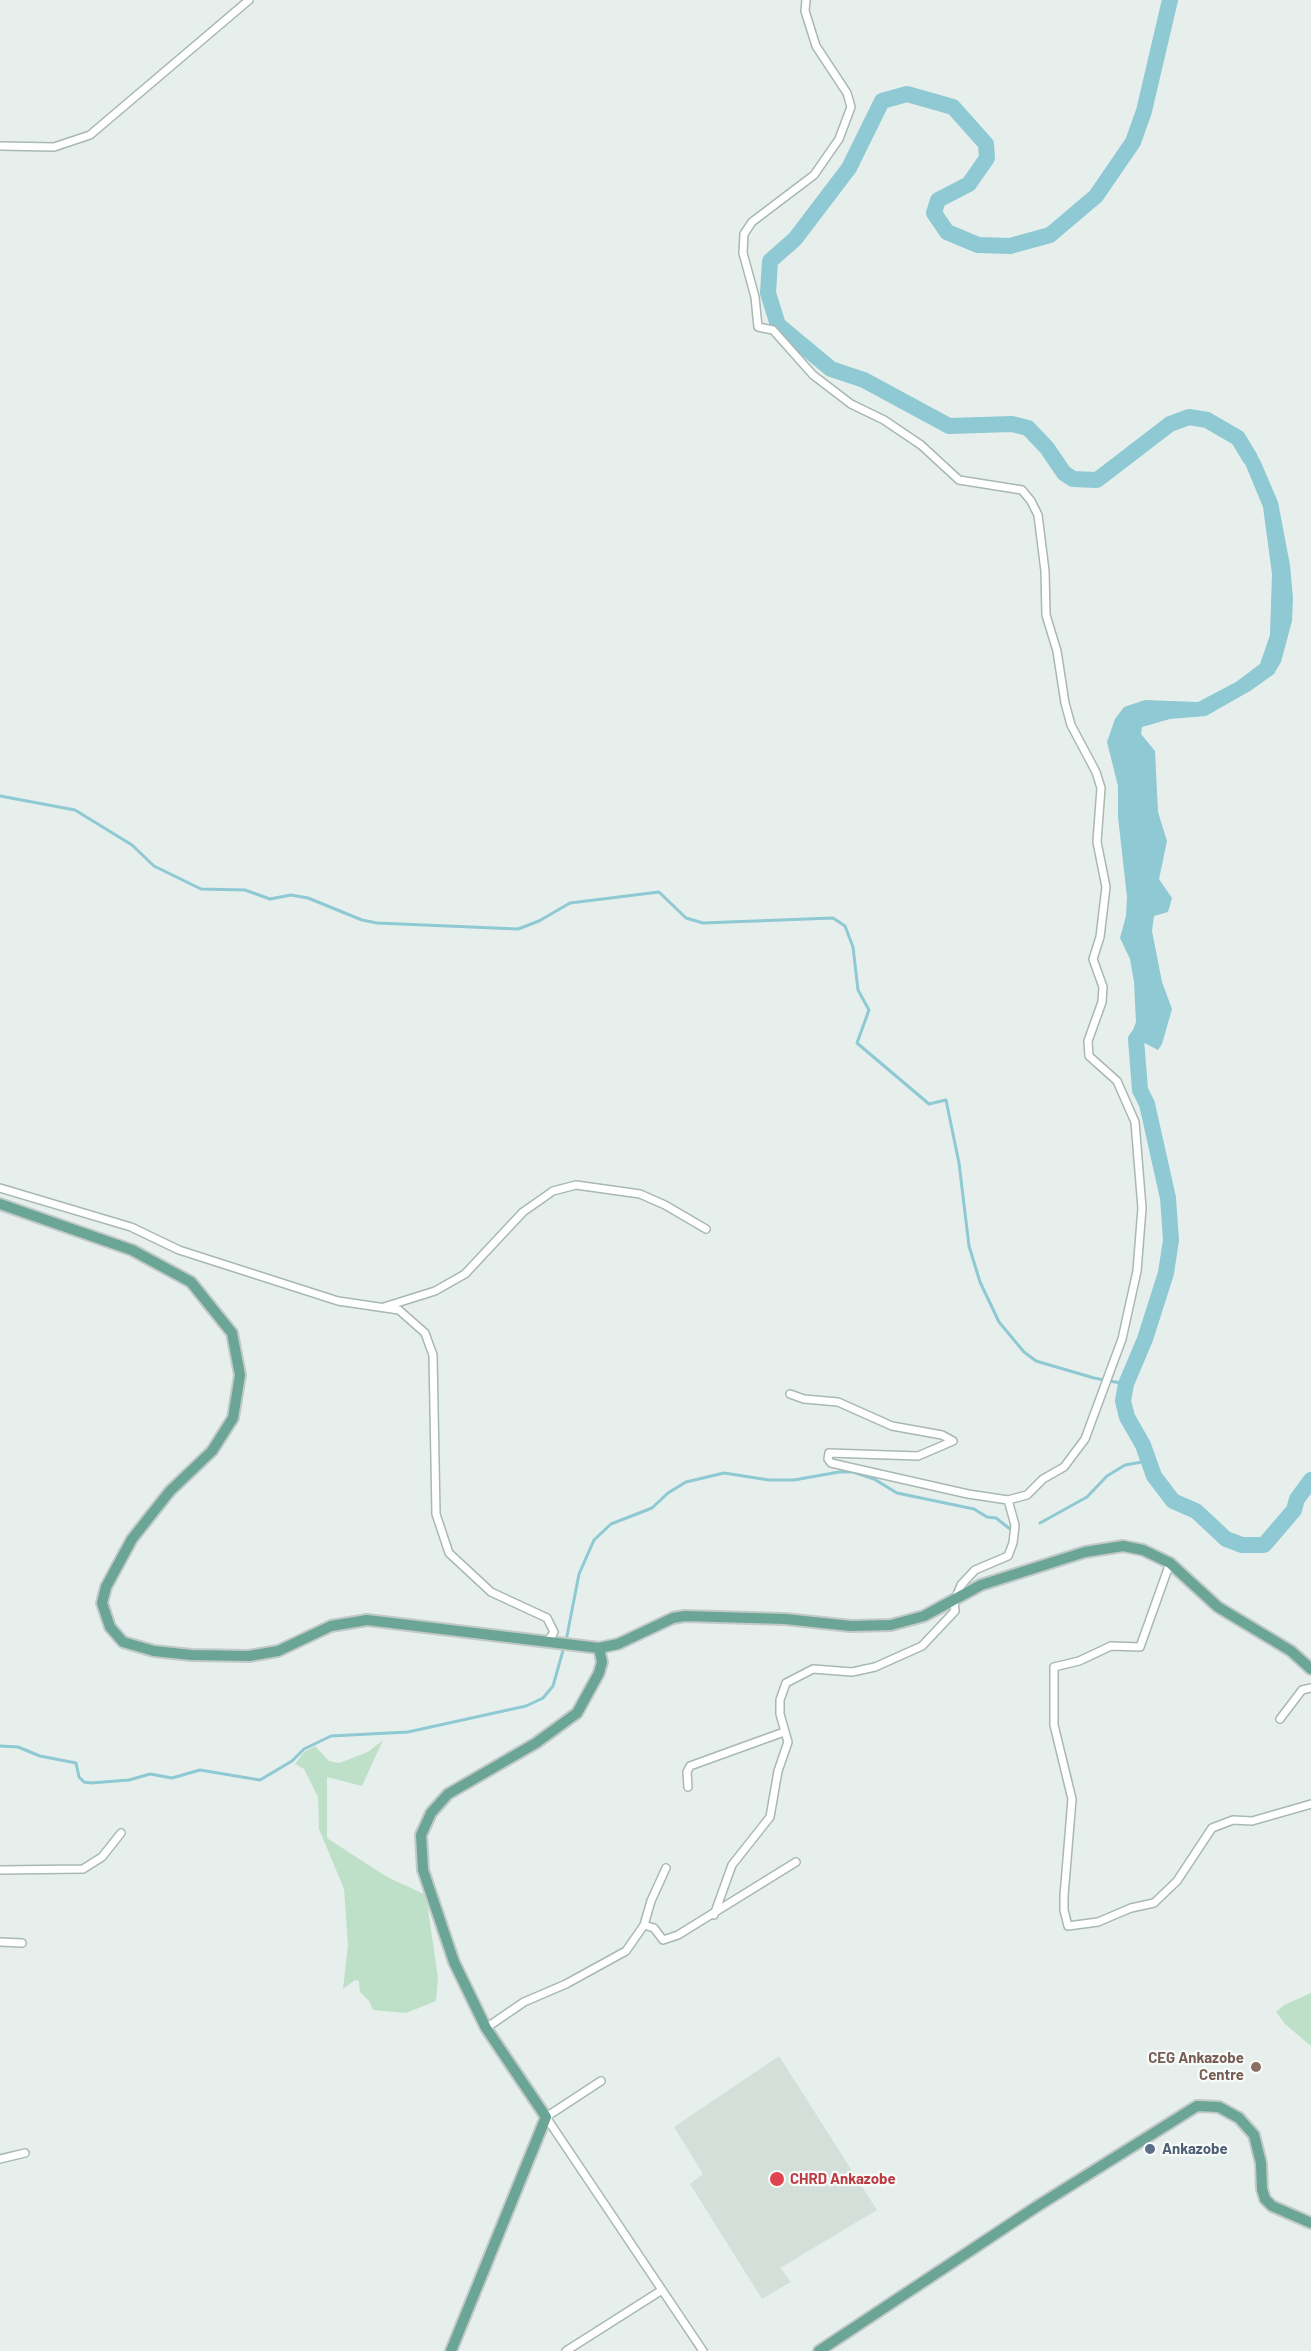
<!DOCTYPE html>
<style>
body{margin:0}
canvas{display:block;background:#e6efeb}
</style>
<canvas width="1311" height="2351"></canvas>
<script>
const ctx = document.querySelector('canvas').getContext('2d');
ctx.lineJoin = 'round';
function fill(path, color) {
  ctx.fillStyle = color;
  ctx.fill(path, 'evenodd');
}
function shape(rows) {
  const path = new Path2D();
  for (const r of rows) {
    path.moveTo(r[0], r[1]);
    for (let i = 2; i < r.length; i += 2) path.lineTo(r[i], r[i + 1]);
  }
  return path;
}
function trace(path, color, width, dash) {
  ctx.strokeStyle = color;
  ctx.lineWidth = width;
  ctx.lineCap = dash ? 'butt' : 'round';
  ctx.setLineDash(dash || []);
  ctx.stroke(path);
}
function drawText(font, color, halo, rows, align = 'center') {
  ctx.font = font + ' Barlow,sans-serif';
  ctx.lineWidth = 4.5;
  ctx.setLineDash([]);
  ctx.textBaseline = 'middle';
  ctx.strokeStyle = halo;
  ctx.fillStyle = color;
  for (const [text, x, y, turn = 0] of rows) {
    ctx.save();
    ctx.translate(x, y);
    ctx.rotate((+turn || 0) * Math.PI / 180);
    ctx.textAlign = isNaN(turn) ? turn : align;
    if (halo) ctx.strokeText(text, 0, 0);
    ctx.fillText(text, 0, 0);
    ctx.restore();
  }
}
fill(shape([
 [779,2056,877,2210,780,2268,791,2282,762,2299,690,2184,703,2174,674,2127]
]), '#d4dfda');
fill(shape([
 [383,1740,362,1786,327,1777,327,1838,387,1877,426,1895,438,1978,436,2001,406,2013,373,2010,369,2001,360,1992,359,1981,355,1980,343,1989,348,1945,344,1889,319,1829,318,1797,304,1769,295,1764,304,1752,315,1746,329,1761,339,1763,368,1752],
 [1311,1993,1311,2046,1285,2024,1276,2012,1284,2005]
]), '#bfe0c8');
fill(shape([
 [1241,433,1260,460,1278,502,1290,565,1293,598,1292,621,1281,662,1274,674,1250,691,1206,716,1170,719,1142,727,1141,734,1155,751,1158,812,1167,841,1159,879,1172,898,1168,912,1154,916,1152,931,1162,982,1172,1009,1162,1044,1158,1050,1131,1036,1136,1022,1134,982,1130,959,1120,938,1126,916,1127,897,1118,817,1118,786,1107,742,1115,719,1124,707,1145,700,1198,702,1236,682,1260,664,1270,635,1272,574,1263,507,1236,442]
]), '#8ec9d4');
trace(shape([
 [0,796,75,810,132,845,154,866,201,889,245,890,270,899,291,895,308,898,362,920,377,923,518,929,539,921,570,903,659,892,686,918,703,923,833,918,845,926,853,947,858,990,869,1010,857,1043,929,1104,946,1100,959,1163,969,1246,980,1282,999,1322,1024,1352,1036,1361,1094,1378,1126,1384],
 [1040,1523,1087,1497,1107,1476,1125,1465,1148,1461],
 [566,1641,579,1574,594,1540,611,1524,652,1508,668,1493,686,1482,724,1473,769,1480,794,1480,839,1472,853,1472,874,1479,897,1493,974,1509,987,1517,996,1518,1010,1529],
 [0,1746,18,1747,40,1756,76,1763,79,1777,84,1782,91,1783,129,1780,150,1774,172,1778,200,1770,260,1780,292,1761,304,1749,331,1736,408,1732,526,1706,543,1698,553,1686,564,1647]
]), '#8ec9d4', 3);
trace(shape([
 [1170,0,1144,111,1133,142,1096,196,1050,235,1010,246,978,245,947,232,934,213,938,200,969,184,987,158,986,144,953,107,907,94,882,101,849,168,795,239,770,261,768,293,778,325,831,369,864,380,949,426,1012,424,1028,428,1047,448,1064,473,1073,479,1097,480,1170,424,1189,417,1207,420,1238,438,1250,458],
 [1149,1022,1136,1039,1140,1090,1147,1104,1168,1198,1171,1240,1166,1273,1145,1339,1126,1384,1123,1401,1127,1417,1143,1445,1154,1476,1173,1501,1196,1511,1226,1539,1242,1545,1264,1545,1294,1510,1297,1499,1311,1480]
]), '#8ec9d4', 16);
const minor = shape([
 [806,0,805,11,816,46,847,93,851,107,839,139,814,175,752,222,744,234,743,253,755,297,758,327,773,330,813,375,851,404,884,420,921,445,959,480,1022,490,1031,501,1038,515,1045,571,1046,615,1057,651,1065,703,1071,725,1096,772,1101,788,1097,842,1106,887,1100,937,1093,959,1103,987,1102,1002,1088,1041,1089,1056,1117,1081,1135,1122,1142,1208,1137,1271,1122,1339,1085,1439,1064,1467,1043,1479,1027,1495,1008,1500],
 [0,146,54,147,90,135,249,0],
 [0,1188,131,1227,179,1250,338,1301,399,1310,425,1333,433,1355,436,1514,449,1553,491,1592,547,1618,554,1632,548,1641],
 [384,1307,435,1291,465,1274,523,1212,553,1191,576,1185,640,1194,665,1205,706,1229],
 [1170,1563,1140,1647,1111,1646,1079,1661,1054,1667,1054,1725,1072,1799,1064,1896,1064,1910,1068,1926,1098,1922,1131,1908,1154,1903,1177,1881,1212,1828,1233,1820,1252,1821,1311,1804],
 [1280,1719,1302,1690,1311,1688],
 [688,1787,687,1772,690,1766,784,1732],
 [0,1870,83,1869,102,1857,121,1833],
 [714,1915,732,1865,770,1817,778,1771,788,1742,780,1714,780,1700,786,1683,813,1669,852,1672,875,1667,922,1646,955,1611,954,1602,961,1585,975,1570,1008,1556,1013,1543,1015,1525,1008,1500,968,1494,831,1463,828,1459,829,1453,918,1456,953,1441,942,1435,892,1426,838,1402,804,1399,790,1394],
 [644,1925,651,1901,666,1868],
 [0,1942,22,1943],
 [486,2028,524,2002,566,1984,626,1951,644,1925,654,1928,663,1940,678,1935,796,1862],
 [601,2081,546,2117,703,2351],
 [0,2159,25,2153],
 [566,2351,662,2290]
]);
const primary = shape([
 [0,1204,132,1250,191,1282,232,1333,240,1375,233,1418,212,1451,170,1491,132,1539,106,1587,102,1603,110,1627,123,1642,154,1651,192,1655,249,1656,278,1651,331,1626,367,1620,599,1648,618,1644,673,1618,685,1616,785,1619,851,1626,891,1625,924,1616,981,1585,1085,1552,1123,1546,1143,1550,1170,1563,1218,1607,1291,1651,1311,1669],
 [451,2351,546,2117,486,2028,454,1962,423,1870,421,1835,431,1813,448,1794,536,1743,577,1713,599,1673,602,1662,599,1648],
 [819,2351,1036,2207,1197,2106,1219,2107,1239,2118,1254,2135,1261,2163,1262,2189,1265,2199,1272,2206,1311,2223]
]);
trace(minor, '#a8b8b2', 10);
trace(primary, '#c2cac8', 14);
trace(minor, '#fff', 7);
trace(primary, '#6aa596', 10);
for (const [x, y, r, color] of [
 [1256,2067,6,"#8d6e63"],
 [1150,2149,6,"#5c6f8a"],
 [777,2179,8,"#e0444e"]
]) {
  const dot = new Path2D();
  dot.arc(x, y, r, 0, 2 * Math.PI);
  ctx.fillStyle = color;
  ctx.fill(dot);
  trace(dot, '#f7fbf9', 2);
}
drawText('bold 15px', '#785e54', '#f7fbf9', [
 ["CEG Ankazobe",1244,2058],
 ["Centre",1244,2075]
], 'right');
drawText('bold 15px', '#4e5e75', '#f7fbf9', [
 ["Ankazobe",1162,2149]
], 'left');
drawText('bold 15px', '#be3a42', '#f7fbf9', [
 ["CHRD Ankazobe",790,2179]
], 'left');
</script>
